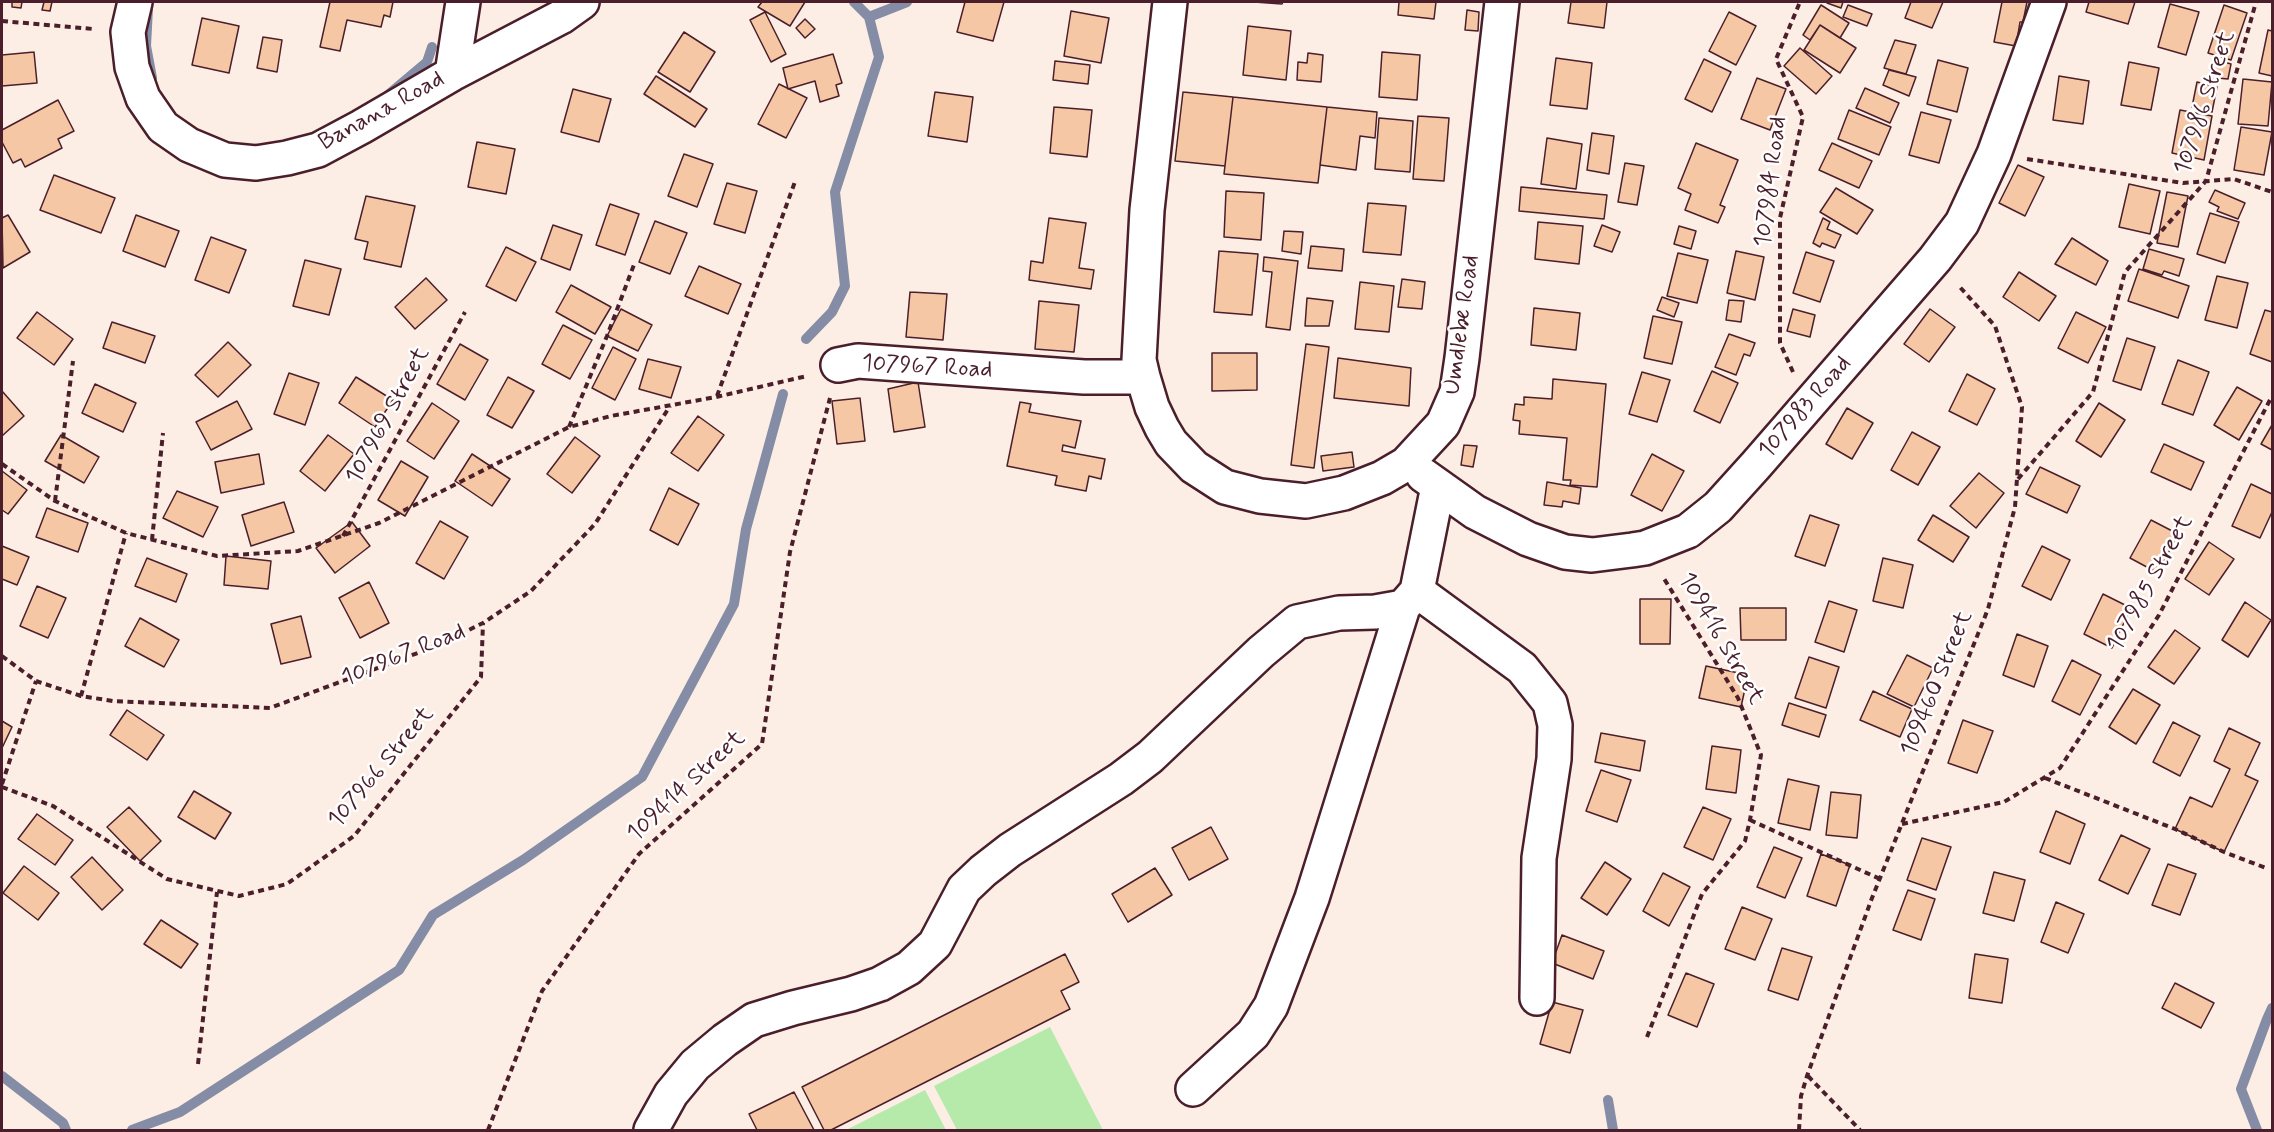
<!DOCTYPE html>
<style>
body{margin:0}
#map{position:relative;width:2274px;height:1132px;overflow:hidden;background:#fceee4;font-family:Mynerve,sans-serif}
canvas{display:block}
.frame{position:absolute;inset:0;border:3px solid #4a1f2b;pointer-events:none}
</style>
<div id="map">
<canvas width="2274" height="1132"></canvas>
<div class="frame"></div>
</div>
<script>
const ctx = document.querySelector('canvas').getContext('2d');
ctx.lineJoin = 'round';
function fill(path, color) {
  ctx.fillStyle = color;
  ctx.fill(path, 'evenodd');
}
function shape(rows) {
  const path = new Path2D();
  for (const r of rows) {
    path.moveTo(r[0], r[1]);
    for (let i = 2; i < r.length; i += 2) path.lineTo(r[i], r[i + 1]);
  }
  return path;
}
function trace(path, color, width, dash) {
  ctx.strokeStyle = color;
  ctx.lineWidth = width;
  ctx.lineCap = dash ? 'butt' : 'round';
  ctx.setLineDash(dash || []);
  ctx.stroke(path);
}
function drawText(font, color, halo, rows, align = 'center') {
  ctx.font = font + ' Mynerve,sans-serif';
  ctx.lineWidth = 5;
  ctx.setLineDash([]);
  ctx.textBaseline = 'middle';
  ctx.strokeStyle = halo;
  ctx.fillStyle = color;
  for (const [text, x, y, turn = 0] of rows) {
    ctx.save();
    ctx.translate(x, y);
    ctx.rotate((+turn || 0) * Math.PI / 180);
    ctx.textAlign = isNaN(turn) ? turn : align;
    if (halo) ctx.strokeText(text, 0, 0);
    ctx.fillText(text, 0, 0);
    ctx.restore();
  }
}
fill(shape([
 [1050,1027,1103,1130,957,1130,934,1086],
 [925,1090,946,1130,846,1130]
]), '#b5eaab');
trace(shape([
 [148,8,146,46,152,78],
 [869,17,907,2],
 [389,94,427,62,432,47],
 [806,339,832,312,845,286,835,192,879,57,869,17,854,2],
 [2,1076,63,1123,66,1130],
 [1608,1100,1613,1130],
 [132,1130,180,1112,399,970,433,915,523,860,642,777,734,604,746,529,783,394],
 [2257,1130,2241,1089,2267,1019,2272,1008]
]), '#858ca5', 10);
const building = shape([
 [12,2,22,2,21,8,12,7,12,2],
 [44,2,52,2,50,11,42,10,44,2],
 [330,2,393,2,390,17,384,15,381,27,347,20,340,51,320,47,330,2],
 [762,2,805,2,790,26,758,7,762,2],
 [965,2,1004,2,993,41,957,32,965,2],
 [1254,2,1283,2,1282,4,1254,2],
 [1399,2,1436,2,1434,19,1398,15,1399,2],
 [1571,2,1607,2,1604,28,1568,23,1571,2],
 [1828,2,1843,2,1841,8,1827,3,1828,2],
 [1911,2,1943,2,1932,28,1905,18,1911,2],
 [2002,2,2027,2,2023,22,2020,22,2016,46,1994,42,2002,2],
 [2089,2,2135,2,2128,24,2086,12,2089,2],
 [2170,4,2199,12,2186,55,2158,47,2170,4],
 [1821,5,1849,23,1840,38,1820,25,1810,40,1803,35,1821,5],
 [1848,5,1872,14,1867,26,1843,17,1848,5],
 [2224,5,2247,13,2231,60,2208,53,2224,5],
 [1467,10,1479,12,1478,31,1465,30,1467,10],
 [1071,11,1109,18,1101,63,1064,56,1071,11],
 [765,12,786,54,771,62,750,20,765,12],
 [1729,12,1756,26,1736,65,1709,51,1729,12],
 [202,18,239,26,229,73,192,65,202,18],
 [805,19,815,29,805,38,796,28,805,19],
 [1820,25,1856,48,1840,73,1804,50,1820,25],
 [1248,26,1291,31,1286,80,1243,75,1248,26],
 [2268,30,2272,31,2272,76,2259,73,2268,30],
 [684,32,715,52,690,92,658,72,684,32],
 [263,37,282,40,277,72,257,68,263,37],
 [1895,40,1916,45,1906,74,1884,68,1895,40],
 [1800,48,1832,76,1816,94,1784,66,1800,48],
 [34,52,37,83,2,86,2,55,34,52],
 [1382,52,1420,55,1417,100,1379,97,1382,52],
 [1308,53,1323,55,1321,82,1297,80,1298,62,1307,63,1308,53],
 [833,54,842,83,836,85,839,96,820,102,815,81,788,89,783,68,833,54],
 [1556,58,1592,63,1587,109,1550,105,1556,58],
 [1704,59,1731,72,1712,112,1685,99,1704,59],
 [2213,59,2231,64,2228,79,2217,78,2217,73,2210,72,2213,59],
 [1938,60,1968,68,1957,112,1927,104,1938,60],
 [1055,61,1090,65,1088,84,1053,80,1055,61],
 [2129,62,2159,68,2151,110,2121,105,2129,62],
 [1889,70,1916,77,1909,96,1883,85,1889,70],
 [656,76,707,109,695,127,644,94,656,76],
 [2059,76,2089,81,2083,124,2053,120,2059,76],
 [1757,78,1786,89,1770,130,1741,119,1757,78],
 [2243,79,2272,82,2268,126,2238,124,2243,79],
 [2197,82,2217,87,2212,112,2192,107,2197,82],
 [779,84,807,98,786,138,758,124,779,84],
 [1865,88,1899,103,1890,123,1856,108,1865,88],
 [573,89,611,99,599,142,561,132,573,89],
 [935,92,973,97,967,142,928,136,935,92],
 [1183,92,1233,97,1225,166,1175,161,1183,92],
 [1233,97,1327,107,1318,183,1224,174,1233,97],
 [58,100,74,131,58,139,62,148,25,167,21,159,13,163,2,142,2,130,58,100],
 [1054,107,1092,110,1087,157,1050,153,1054,107],
 [1327,107,1377,112,1375,138,1360,136,1356,170,1320,165,1327,107],
 [1849,110,1891,127,1879,155,1838,139,1849,110],
 [2180,110,2212,116,2204,160,2172,153,2180,110],
 [1921,112,1951,120,1939,163,1909,155,1921,112],
 [1418,116,1449,118,1444,181,1413,179,1418,116],
 [1379,118,1413,121,1410,172,1375,169,1379,118],
 [2241,127,2272,132,2264,175,2234,170,2241,127],
 [1592,133,1614,136,1609,174,1587,170,1592,133],
 [1547,138,1582,144,1576,189,1541,184,1547,138],
 [477,142,515,149,506,194,468,187,477,142],
 [1696,143,1738,160,1720,205,1725,207,1718,223,1685,210,1691,194,1678,188,1696,143],
 [1832,143,1872,161,1859,188,1819,170,1832,143],
 [684,154,713,164,697,207,668,196,684,154],
 [1625,163,1644,166,1637,205,1618,202,1625,163],
 [2018,165,2044,177,2025,216,1999,203,2018,165],
 [54,175,115,198,101,233,40,210,54,175],
 [727,183,757,191,745,233,714,224,727,183],
 [2129,184,2160,191,2150,234,2119,227,2129,184],
 [1521,187,1607,195,1604,219,1519,211,1521,187],
 [1836,188,1873,210,1857,234,1820,212,1836,188],
 [2215,190,2245,203,2238,219,2217,211,2219,207,2209,202,2215,190],
 [1226,191,1264,193,1261,240,1224,237,1226,191],
 [2167,192,2188,196,2178,247,2157,243,2167,192],
 [366,196,415,206,401,267,364,259,368,242,355,239,366,196],
 [1368,203,1406,206,1401,255,1363,252,1368,203],
 [610,204,639,214,625,255,596,245,610,204],
 [2210,213,2239,222,2225,263,2197,254,2210,213],
 [8,215,30,252,3,268,2,218,8,215],
 [136,215,179,231,165,267,123,251,136,215],
 [1049,218,1086,223,1079,268,1094,270,1091,289,1029,280,1031,261,1043,263,1049,218],
 [1823,218,1830,222,1827,229,1841,235,1835,248,1822,243,1820,247,1813,243,1823,218],
 [655,221,687,233,670,274,639,262,655,221],
 [1538,222,1583,226,1579,264,1535,259,1538,222],
 [553,225,582,235,570,270,541,259,553,225],
 [1602,225,1620,232,1612,252,1594,246,1602,225],
 [1679,226,1696,231,1691,249,1674,244,1679,226],
 [1284,231,1303,232,1301,254,1282,251,1284,231],
 [211,237,246,250,229,293,195,280,211,237],
 [2072,238,2108,261,2096,285,2055,264,2072,238],
 [1311,246,1344,249,1342,271,1308,268,1311,246],
 [506,247,536,262,516,301,486,286,506,247],
 [2149,249,2184,259,2179,276,2164,271,2162,275,2143,269,2149,249],
 [1219,251,1258,254,1252,315,1214,312,1219,251],
 [1736,251,1764,257,1755,300,1727,293,1736,251],
 [1806,252,1834,261,1820,302,1793,293,1806,252],
 [1678,253,1708,260,1697,303,1667,296,1678,253],
 [1264,257,1298,261,1290,330,1266,327,1272,272,1263,271,1264,257],
 [305,260,341,269,329,315,293,306,305,260],
 [699,266,741,284,728,314,685,296,699,266],
 [2139,269,2189,286,2178,318,2128,301,2139,269],
 [2019,272,2056,296,2039,321,2003,297,2019,272],
 [2217,276,2248,283,2237,328,2205,320,2217,276],
 [426,278,447,300,415,329,395,307,426,278],
 [1402,279,1425,282,1422,309,1398,307,1402,279],
 [1360,282,1394,286,1389,332,1355,329,1360,282],
 [571,285,611,307,595,334,556,312,571,285],
 [910,292,947,294,943,340,906,337,910,292],
 [1662,297,1679,303,1674,317,1657,310,1662,297],
 [1307,298,1333,301,1329,326,1305,326,1307,298],
 [1729,300,1744,301,1741,322,1726,320,1729,300],
 [1039,301,1079,305,1074,352,1035,349,1039,301],
 [1534,308,1580,313,1576,350,1531,345,1534,308],
 [621,309,652,325,638,351,607,336,621,309],
 [1793,309,1815,315,1810,337,1787,331,1793,309],
 [1930,309,1955,327,1929,362,1904,344,1930,309],
 [2265,310,2272,312,2272,362,2250,354,2265,310],
 [37,312,73,339,54,365,17,338,37,312],
 [2076,312,2106,327,2088,363,2058,348,2076,312],
 [1653,316,1682,322,1672,364,1644,358,1653,316],
 [112,322,155,336,145,363,103,348,112,322],
 [563,325,592,340,570,379,542,364,563,325],
 [1729,334,1755,343,1750,356,1744,354,1736,375,1715,367,1729,334],
 [2127,338,2155,347,2141,390,2113,381,2127,338],
 [228,342,251,365,218,397,195,375,228,342],
 [460,344,488,360,465,400,437,384,460,344],
 [1306,344,1329,347,1314,468,1291,465,1306,344],
 [613,347,636,359,615,400,592,388,613,347],
 [1212,353,1257,353,1257,390,1212,391,1212,353],
 [1338,358,1411,368,1409,406,1334,398,1338,358],
 [648,359,681,367,671,398,639,389,648,359],
 [2178,360,2209,372,2193,415,2162,404,2178,360],
 [1712,371,1738,383,1720,423,1694,411,1712,371],
 [1642,372,1670,380,1657,422,1629,414,1642,372],
 [289,373,319,383,305,425,274,414,289,373],
 [1967,374,1995,389,1977,425,1949,411,1967,374],
 [356,377,393,400,375,427,339,403,356,377],
 [508,377,534,391,512,428,487,415,508,377],
 [1553,379,1606,384,1597,487,1570,485,1571,480,1563,480,1567,438,1519,434,1520,421,1513,420,1515,404,1524,405,1524,397,1552,399,1553,379],
 [918,382,925,427,894,432,888,389,918,382],
 [95,384,136,403,123,432,82,413,95,384],
 [2237,387,2262,401,2239,440,2214,425,2237,387],
 [2,391,24,416,2,436,2,391],
 [860,398,865,441,837,444,832,401,860,398],
 [237,401,252,429,211,450,196,422,237,401],
 [1020,402,1031,404,1029,412,1081,421,1075,448,1063,445,1062,451,1105,459,1101,479,1089,476,1086,491,1055,485,1057,476,1007,466,1020,402],
 [432,403,459,421,434,459,407,441,432,403],
 [2099,403,2125,420,2101,457,2076,441,2099,403],
 [1847,408,1873,423,1852,459,1826,444,1847,408],
 [698,416,724,435,698,471,671,453,698,416],
 [2272,425,2272,450,2261,444,2272,425],
 [1912,432,1940,447,1918,485,1891,470,1912,432],
 [61,435,99,457,84,483,45,461,61,435],
 [328,435,354,454,325,491,300,471,328,435],
 [575,437,600,456,572,493,547,474,575,437],
 [2164,444,2204,462,2191,490,2151,472,2164,444],
 [1464,445,1477,446,1473,467,1461,465,1464,445],
 [1352,452,1354,467,1323,471,1321,456,1352,452],
 [259,454,264,484,221,493,215,462,259,454],
 [472,454,510,479,492,506,455,481,472,454],
 [1652,454,1684,471,1662,511,1631,495,1652,454],
 [401,461,428,477,405,516,378,500,401,461],
 [2040,467,2080,486,2067,513,2026,494,2040,467],
 [2,471,27,490,8,514,2,510,2,471],
 [1979,473,2004,493,1976,528,1950,506,1979,473],
 [1547,482,1581,488,1579,504,1563,501,1562,507,1544,505,1547,482],
 [2251,484,2272,494,2272,512,2260,538,2232,526,2251,484],
 [669,488,699,504,678,545,650,530,669,488],
 [177,491,218,507,203,537,163,518,177,491],
 [284,502,294,532,251,546,242,515,284,502],
 [47,508,88,523,78,552,36,537,47,508],
 [1810,515,1839,525,1825,566,1795,556,1810,515],
 [1933,515,1969,537,1953,562,1918,540,1933,515],
 [2151,520,2178,534,2158,573,2130,558,2151,520],
 [440,521,468,537,444,579,416,563,440,521],
 [352,522,370,546,335,573,316,548,352,522],
 [2209,542,2234,559,2209,595,2185,579,2209,542],
 [2,546,29,557,17,585,2,579,2,546],
 [2042,546,2070,560,2051,600,2022,586,2042,546],
 [226,556,271,561,268,589,224,585,226,556],
 [147,558,187,574,176,602,135,586,147,558],
 [1883,558,1913,565,1903,608,1873,601,1883,558],
 [369,582,389,623,360,638,339,598,369,582],
 [37,586,66,598,48,638,20,626,37,586],
 [2103,594,2131,608,2112,648,2084,634,2103,594],
 [1640,599,1671,599,1670,644,1640,644,1640,599],
 [1829,601,1857,610,1844,652,1815,642,1829,601],
 [2245,602,2271,620,2248,657,2222,640,2245,602],
 [1740,608,1786,608,1786,640,1741,640,1740,608],
 [301,616,311,657,281,664,271,624,301,616],
 [140,618,179,640,164,667,125,646,140,618],
 [2175,630,2200,648,2174,684,2148,667,2175,630],
 [2017,634,2048,646,2034,687,2003,675,2017,634],
 [1907,655,1933,668,1914,707,1887,694,1907,655],
 [1809,657,1839,667,1826,708,1795,698,1809,657],
 [2072,660,2101,675,2080,715,2052,701,2072,660],
 [1706,666,1748,675,1741,707,1699,698,1706,666],
 [2133,689,2160,705,2136,744,2109,727,2133,689],
 [1873,691,1912,709,1900,737,1860,720,1873,691],
 [1789,703,1826,715,1819,737,1782,725,1789,703],
 [127,710,164,735,147,760,110,735,127,710],
 [1963,720,1993,731,1977,773,1948,763,1963,720],
 [2,721,12,727,2,748,2,721],
 [2173,722,2200,736,2180,776,2153,762,2173,722],
 [2229,728,2260,743,2245,775,2258,781,2224,852,2175,829,2190,797,2212,807,2230,769,2214,761,2229,728],
 [1601,733,1645,741,1640,771,1595,762,1601,733],
 [1712,746,1741,750,1736,793,1706,789,1712,746],
 [1601,770,1631,780,1617,822,1586,811,1601,770],
 [1788,779,1819,786,1810,830,1778,823,1788,779],
 [194,791,231,813,215,839,178,817,194,791],
 [1831,792,1861,795,1857,838,1826,835,1831,792],
 [129,807,161,841,140,861,107,827,129,807],
 [1703,807,1731,819,1713,860,1684,847,1703,807],
 [2056,811,2085,824,2070,864,2040,852,2056,811],
 [37,814,73,840,55,865,18,839,37,814],
 [1211,827,1228,859,1189,880,1172,848,1211,827],
 [2121,835,2150,849,2128,894,2099,880,2121,835],
 [1922,838,1951,847,1936,890,1907,880,1922,838],
 [1774,847,1802,858,1785,898,1757,887,1774,847],
 [1821,854,1850,865,1836,906,1807,896,1821,854],
 [92,857,123,890,102,910,71,877,92,857],
 [1605,862,1631,879,1607,915,1581,898,1605,862],
 [2168,864,2196,874,2180,915,2152,905,2168,864],
 [24,866,59,893,38,920,3,893,24,866],
 [1155,868,1172,895,1128,922,1112,894,1155,868],
 [1994,872,2025,880,2014,921,1983,913,1994,872],
 [1663,873,1690,887,1669,926,1643,911,1663,873],
 [1908,890,1935,899,1921,940,1893,930,1908,890],
 [2056,902,2084,914,2068,953,2041,942,2056,902],
 [1742,907,1772,919,1755,960,1725,949,1742,907],
 [161,920,198,944,181,968,144,944,161,920],
 [1562,935,1604,951,1593,979,1552,963,1562,935],
 [1782,948,1812,957,1798,1000,1768,990,1782,948],
 [1065,954,1079,982,1061,991,1070,1009,831,1130,824,1130,802,1087,1065,954],
 [1975,954,2008,959,2002,1003,1969,998,1975,954],
 [1686,973,1714,984,1697,1027,1668,1015,1686,973],
 [2175,983,2214,1003,2201,1028,2162,1008,2175,983],
 [1552,1002,1583,1010,1570,1053,1540,1044,1552,1002],
 [794,1092,814,1130,757,1130,749,1114,794,1092]
]);
fill(building, '#f6c7a5');
trace(building, '#4a1f2b', 1.5);
const minor = shape([
 [135,2,128,32,132,67,143,98,163,127,189,145,225,160,256,163,287,158,318,150,361,127,452,74,561,17,582,2],
 [1170,2,1147,210,1139,360,1143,377,1152,407,1162,428,1171,443,1194,467,1225,487,1260,496,1306,501,1344,493,1382,478,1406,464,1443,424,1457,392,1462,358,1502,2],
 [452,74,463,2],
 [838,365,858,361,1084,377,1143,377],
 [1423,475,1475,512,1528,539,1565,552,1592,555,1632,550,1645,548,1688,531,1718,507,1756,465,1935,259,1962,223,1994,154,2049,2],
 [1417,591,1522,668,1550,703,1555,725,1554,759,1539,858,1537,998],
 [1193,1089,1253,1034,1271,1006,1312,898,1403,607],
 [651,1130,671,1094,695,1065,725,1040,754,1020,793,1008,851,994,880,984,909,968,935,944,964,889,983,871,1010,850,1121,779,1150,757,1261,652,1297,622,1339,613,1375,612,1403,607,1417,591,1438,486]
]);
trace(minor, '#4a1f2b', 38);
trace(shape([
 [2,21,93,29],
 [2027,159,2183,183,2234,179,2272,192],
 [1793,372,1780,343,1780,218,1803,117,1776,59,1800,2],
 [717,396,796,179],
 [569,427,607,336,635,262],
 [2,464,55,501,126,533,217,556,298,551,379,523,569,427,611,416,716,397,807,376],
 [2018,479,2093,392,2125,272,2206,181,2256,2],
 [55,501,73,361],
 [343,536,465,312],
 [152,540,163,433],
 [2,656,36,681,81,696,113,701,270,708,434,647,483,623,531,591,595,524,670,406],
 [81,696,126,533],
 [2045,778,2175,829,2224,852,2266,868],
 [2,784,36,681],
 [2,787,53,806,167,879,239,896,287,884,354,836,481,677,483,623],
 [1750,820,1880,879],
 [1902,824,2004,802,2060,768,2159,615,2272,396],
 [1647,1037,1702,894,1745,841,1750,820,1761,755,1738,698,1663,577],
 [198,1064,217,892],
 [1808,1076,1860,1130],
 [488,1130,542,991,639,854,762,744,790,552,830,398],
 [1799,1130,1801,1096,1807,1076,1872,898,1988,609,2015,507,2022,407,1995,326,1958,285]
]), '#4a1f2b', 4, [6, 4.5]);
trace(minor, '#fff', 33);
drawText('24px', '#4a1f2b', '#fff', [
 ["107986 Street",2206,103,-72],
 ["Banana Road",382,112,-29],
 ["107984 Road",1772,182,-83],
 ["Umdlebe Road",1463,325,-82],
 ["107967 Road",927,368,3],
 ["107983 Road",1806,408,-49],
 ["107969 Street",389,416,-62],
 ["107985 Street",2151,584,-61],
 ["109416 Street",1720,639,60],
 ["107967 Road",404,656,-22],
 ["109460 Street",1938,684,-68],
 ["107966 Street",382,768,-50],
 ["109414 Street",687,787,-43]
]);
</script>
